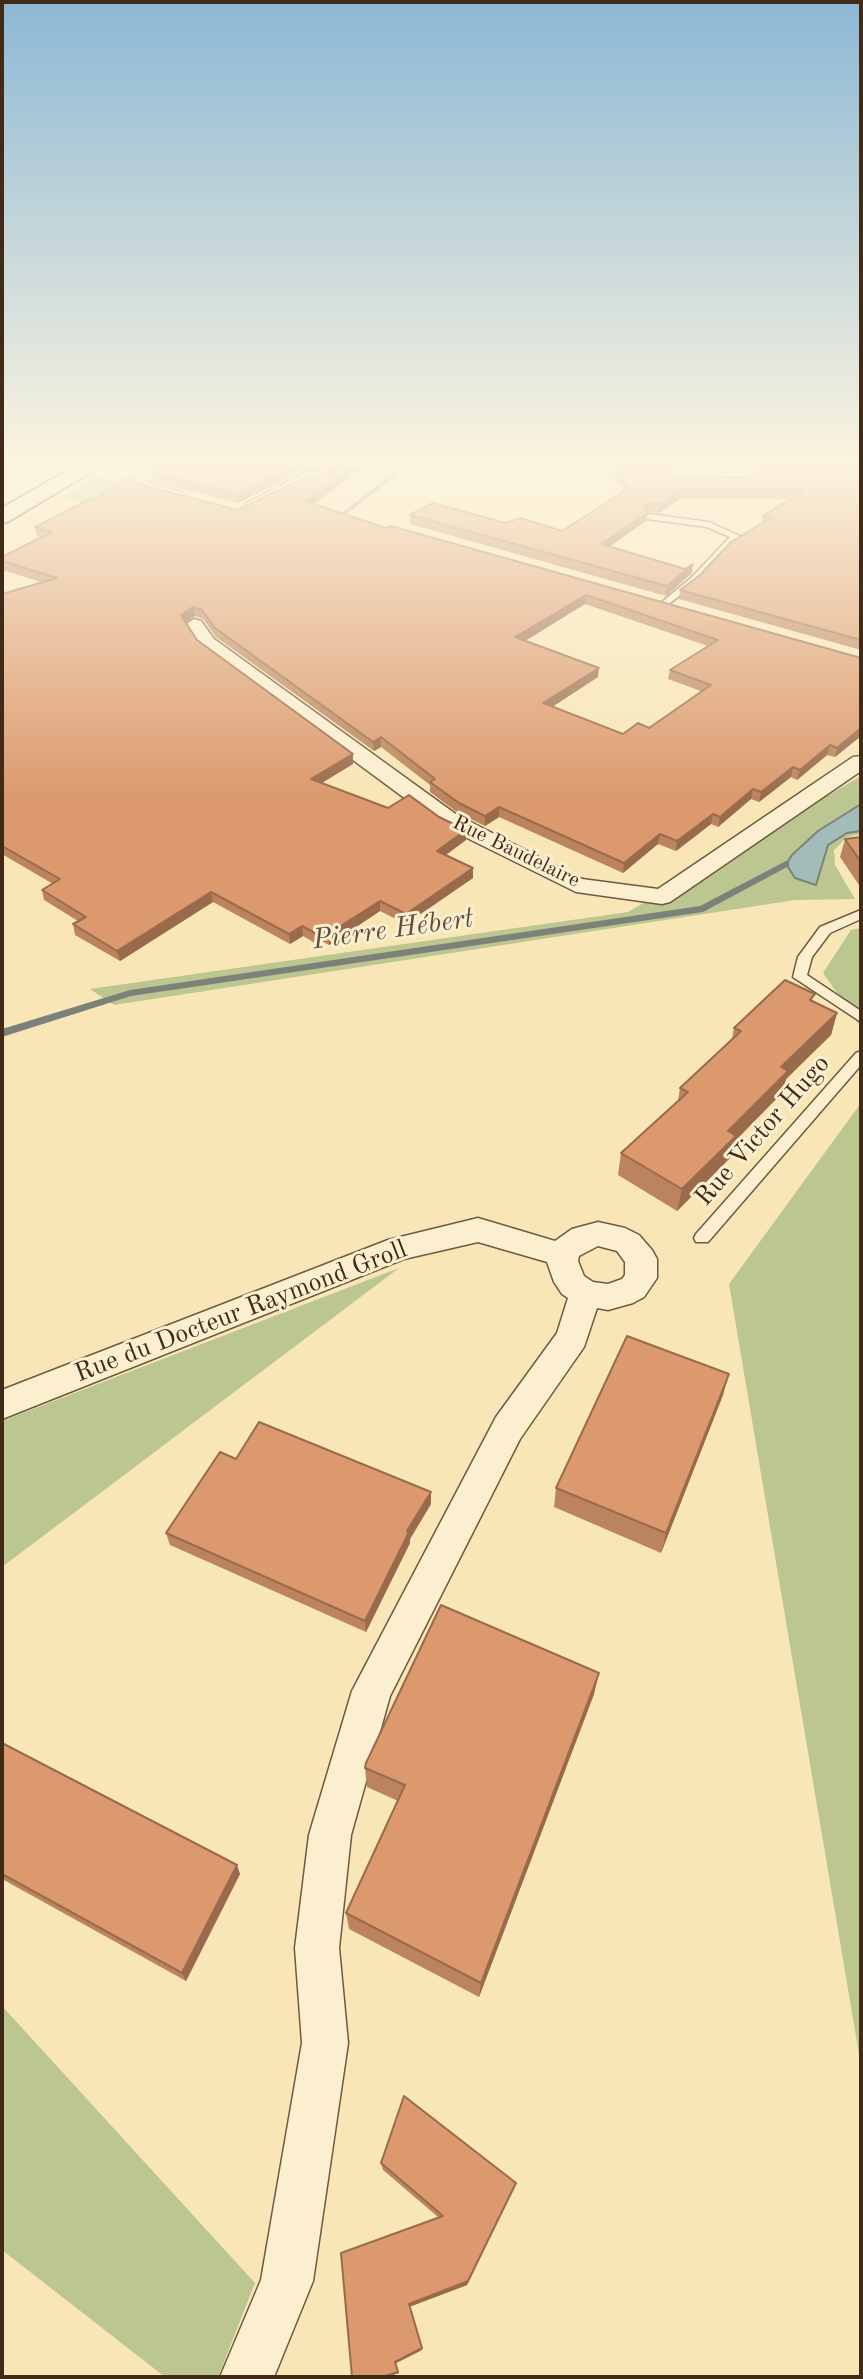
<!DOCTYPE html>
<meta charset="utf-8">
<style>
body{margin:0}
#map{position:relative;width:863px;height:2379px;overflow:hidden;background:#f9e6b7;font-family:"Old Standard TT",serif}
canvas{display:block}
.frame{position:absolute;inset:0;border:4px solid #422a19;pointer-events:none}
</style>
<div id="map">
<canvas width="863" height="2379"></canvas>
<div class="frame"></div>
</div>
<script>
const ctx = document.querySelector('canvas').getContext('2d');
ctx.lineJoin = 'round';
function fill(path, color) {
  ctx.fillStyle = color;
  ctx.fill(path, 'evenodd');
}
function shape(rows) {
  const path = new Path2D();
  for (const r of rows) {
    path.moveTo(r[0], r[1]);
    for (let i = 2; i < r.length; i += 2) path.lineTo(r[i], r[i + 1]);
  }
  return path;
}
function trace(path, color, width, dash) {
  ctx.strokeStyle = color;
  ctx.lineWidth = width;
  ctx.lineCap = dash ? 'butt' : 'round';
  ctx.setLineDash(dash || []);
  ctx.stroke(path);
}
function drawText(font, color, halo, rows, align = 'center') {
  ctx.font = font + ' "Old Standard TT",serif';
  ctx.lineWidth = 6;
  ctx.setLineDash([]);
  ctx.textBaseline = 'middle';
  ctx.strokeStyle = halo;
  ctx.fillStyle = color;
  for (const [text, x, y, turn = 0] of rows) {
    ctx.save();
    ctx.translate(x, y);
    ctx.rotate((+turn || 0) * Math.PI / 180);
    ctx.textAlign = isNaN(turn) ? turn : align;
    if (halo) ctx.strokeText(text, 0, 0);
    ctx.fillText(text, 0, 0);
    ctx.restore();
  }
}
fill(shape([
 [98,477,120,482,109,489,114,491,89,504,61,498],
 [861,776,861,834,847,837,834,850,835,865,855,899,795,900,114,1005,90,989,628,912],
 [861,928,861,1027,823,973,851,930],
 [861,1103,861,2066,729,1284],
 [399,1268,2,1567,2,1421],
 [2,2006,255,2283,218,2377,165,2377,2,2250]
]), '#bbc690');
const water = shape([
 [861,804,861,831,847,833,828,845,816,885,795,878,786,864,792,855,818,831,861,804]
]);
fill(water, '#a2bdb9');
trace(water, '#7c8279', 2);
fill(shape([
 [393,473,398,474,334,524,330,524,330,522,393,473],
 [786,861,789,862,789,866,703,912,131,996,2,1037,2,1029,130,990,700,906,786,861]
]), '#7c8279');
const lane = shape([
 [650,514,709,522,740,536,697,582,665,607,660,604,662,602,691,578,730,537,707,527,647,519,646,517,650,514],
 [861,910,861,919,830,933,812,957,807,975,861,1011,861,1022,793,977,798,957,820,927,861,910],
 [861,1051,861,1065,708,1242,696,1242,694,1238,696,1234,856,1053,861,1051]
]);
const street = shape([
 [147,466,166,466,148,483,182,492,184,495,182,498,176,500,132,488,130,485,147,466],
 [750,466,766,466,766,471,751,481,718,484,710,479,718,474,747,472,750,466],
 [308,471,333,475,335,478,327,483,310,481,259,507,253,509,245,504,308,471],
 [194,619,201,621,214,639,457,815,582,879,658,889,853,757,861,756,861,771,670,902,662,904,576,892,441,825,200,647,185,625,194,619],
 [478,1218,555,1241,572,1229,598,1222,625,1228,639,1235,652,1250,657,1259,657,1278,644,1297,633,1303,608,1310,597,1308,584,1347,520,1439,390,1696,351,1835,339,1948,348,2043,313,2281,274,2377,220,2377,261,2280,302,2043,295,1948,309,1835,352,1691,496,1417,557,1333,568,1298,562,1294,554,1282,547,1262,478,1242,404,1259,2,1419,2,1390,388,1240,478,1218],
 [598,1246,617,1251,625,1262,625,1275,622,1279,608,1284,593,1282,584,1276,578,1261,579,1256,598,1246]
]);
const secondary = shape([
 [76,466,101,466,9,521,2,523,2,508,76,466]
]);
trace(lane, '#705940', 3);
trace(street, '#705940', 3);
trace(secondary, '#422a19', 4);
fill(lane, '#fbefd0');
fill(street, '#fbefd0');
fill(secondary, '#fbefd0');
fill(shape([
 [159,466,365,466,313,504,386,528,861,658,861,736,835,757,827,755,797,780,791,777,759,802,751,799,718,827,711,824,676,851,658,844,623,873,499,817,485,826,458,813,430,792,430,785,381,747,374,751,216,637,203,619,195,616,186,622,197,640,353,764,321,783,466,840,446,855,473,878,406,924,380,911,329,945,320,940,315,943,303,936,290,944,213,902,120,961,75,935,73,924,78,921,44,900,42,890,53,884,2,854,2,594,42,582,2,570,2,557,41,537,37,536,35,527,101,497,100,494,130,482,238,510,328,477,332,473,328,471,303,470,238,503,153,482,152,473],
 [585,604,708,646,670,670,668,679,701,691,649,728,623,734,552,706,598,677,525,641],
 [608,466,746,466,741,470,672,469,668,472,673,476,743,477,861,466,861,650,679,599,680,590,762,524,763,516,791,499,681,498,659,513,648,512,646,521,609,547,692,573,666,596,410,524,410,515,505,523,562,531,624,491],
 [861,830,861,888,840,857,845,839,859,837],
 [813,1001,837,1013,831,1035,786,1079,782,1093,734,1142,730,1158,677,1211,618,1175,621,1153,678,1101,680,1088,732,1039,734,1028],
 [723,1395,661,1553,554,1507,556,1488],
 [236,1459,431,1504,410,1539,410,1543,366,1632,170,1545,166,1533],
 [594,1694,479,1997,349,1929,346,1913,398,1801,367,1787,365,1768],
 [2,1743,240,1874,186,1981,2,1879],
 [381,2163,516,2183,467,2285,409,2307,422,2350,396,2363,399,2373,386,2377,352,2377,438,2217,383,2170]
]), '#bc845e');
fill(shape([
 [294,466,303,466,303,470,238,503,237,495],
 [353,466,365,466,306,510,305,501],
 [665,466,672,466,672,469,662,476,663,468],
 [682,489,681,498,659,513,661,504],
 [649,503,646,521,600,553,601,544],
 [693,564,692,573,666,596,667,586],
 [586,595,585,604,515,647,515,637],
 [193,607,195,616,182,625,181,615],
 [599,668,598,677,543,713,543,703],
 [861,728,861,736,835,757,837,748],
 [381,737,381,747,374,751,373,742],
 [830,745,827,755,797,780,800,770],
 [353,754,353,764,312,789,311,779],
 [793,767,791,777,759,802,761,792],
 [753,789,751,799,718,827,720,817],
 [499,807,499,817,485,826,485,816],
 [713,814,711,824,676,851,677,841],
 [466,830,466,840,437,861,437,851],
 [660,834,658,844,623,873,624,863],
 [473,868,473,878,406,924,406,914],
 [211,892,213,902,120,961,117,951],
 [380,901,380,911,329,945,328,934],
 [302,926,303,936,290,944,289,934],
 [320,930,320,940,315,943,315,933],
 [837,1013,831,1035,786,1079,782,1093,734,1142,730,1158,677,1211,682,1189,728,1131,781,1067],
 [729,1374,723,1395,661,1553,666,1533],
 [431,1492,431,1504,410,1539,410,1543,366,1632,365,1621,407,1531],
 [599,1673,594,1694,479,1997,481,1983],
 [237,1865,240,1874,186,1981,182,1973],
 [516,2183,467,2285,409,2307,409,2304],
 [422,2348,422,2350,396,2363,399,2373,386,2377,382,2377,395,2362]
]), '#996b4c');
const building = shape([
 [159,466,294,466,237,495,152,473,159,466],
 [334,466,353,466,305,501,386,528,391,526,861,658,861,728,837,748,830,745,800,770,793,767,761,792,753,789,720,817,713,814,677,841,660,834,624,863,499,807,485,816,459,803,430,782,435,779,381,737,373,742,215,628,202,610,193,607,181,615,197,640,353,754,311,779,388,808,409,795,439,817,466,830,437,851,473,868,406,914,380,901,328,934,320,930,315,933,302,926,289,934,211,892,117,951,73,924,86,917,42,890,60,879,2,846,2,594,57,578,2,561,2,557,52,532,35,527,86,501,106,496,100,494,127,479,130,482,238,510,310,475,328,477,337,469,334,466],
 [586,595,718,640,670,670,711,685,649,728,638,723,623,734,543,703,599,668,515,637,586,595],
 [614,466,665,466,663,468,673,476,743,477,762,471,764,466,861,466,861,640,680,590,700,575,731,542,771,518,763,516,805,490,682,489,661,504,649,503,644,508,647,513,601,544,685,569,693,564,667,586,410,515,433,503,505,523,521,518,562,531,629,488,614,466],
 [861,837,861,862,845,839,861,837],
 [785,980,815,994,810,1000,837,1013,781,1067,788,1071,728,1131,736,1136,682,1189,621,1153,688,1092,680,1088,741,1031,734,1028,785,980],
 [627,1336,729,1374,666,1533,556,1488,627,1336],
 [259,1422,431,1492,407,1531,409,1532,365,1621,166,1533,220,1452,236,1459,259,1422],
 [441,1605,599,1673,481,1983,346,1913,405,1785,365,1768,366,1763,441,1605],
 [2,1743,237,1865,182,1973,2,1874,2,1743],
 [404,2096,516,2183,468,2281,409,2304,422,2348,395,2362,398,2372,382,2377,352,2377,341,2253,443,2216,381,2163,404,2096]
]);
fill(building, '#db996d');
trace(building, '#996b4c', 2);
const sky = ctx.createLinearGradient(0, 0, 0, 799);
sky.addColorStop(0, '#8cb8d5');
sky.addColorStop(0.58, '#fcf4df');
sky.addColorStop(1, '#fcf4df00');
ctx.fillStyle = sky;
ctx.fillRect(0, 0, 863, 799);
drawText('21px', '#422a19', '#fbefd0', [
 ["Rue Baudelaire",516,852,26]
]);
drawText('26px', '#422a19', '#fbefd0', [
 ["Rue Victor Hugo",763,1131,-49],
 ["Rue du Docteur Raymond Groll",241,1312,-21]
]);
drawText('italic 28px', '#5a4f41', '#fbefd0', [
 ["Pierre Hébert",393,930,-8]
]);
</script>
